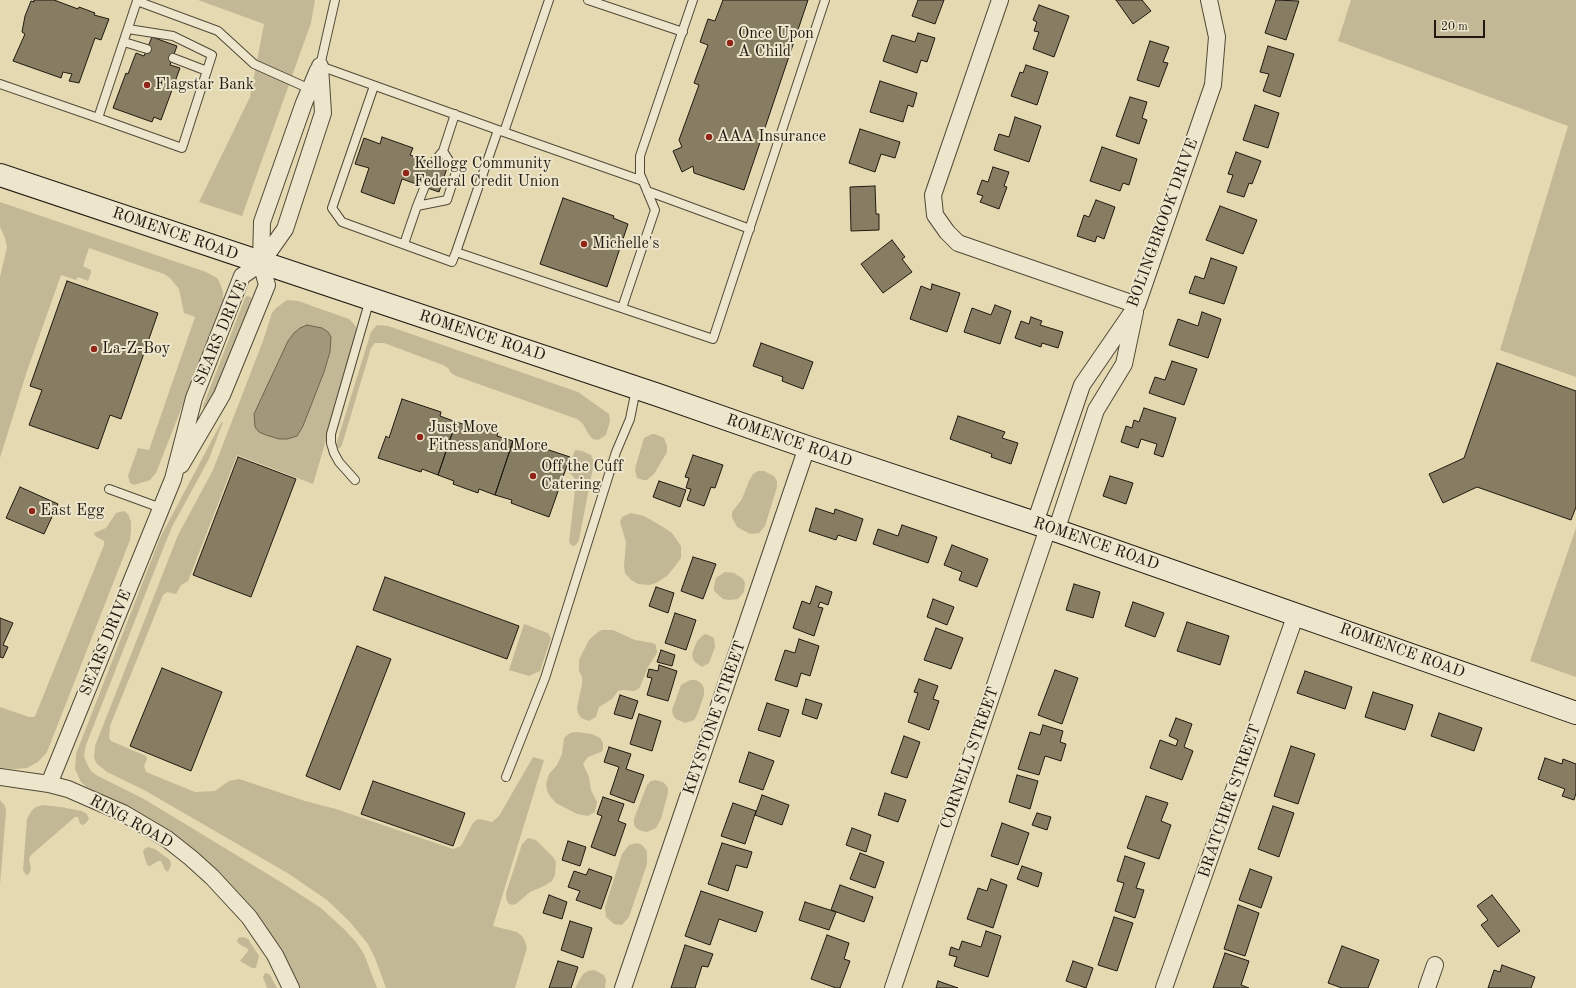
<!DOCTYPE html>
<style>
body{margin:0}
#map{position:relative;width:1576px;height:988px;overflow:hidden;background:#e4d9b0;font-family:"Old Standard TT",serif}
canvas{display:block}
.scale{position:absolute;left:1434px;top:20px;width:51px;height:18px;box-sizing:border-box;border:2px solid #201910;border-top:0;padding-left:5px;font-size:12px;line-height:14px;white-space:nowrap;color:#201910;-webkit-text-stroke:3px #ede6cc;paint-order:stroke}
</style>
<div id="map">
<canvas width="1576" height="988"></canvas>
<div class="scale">20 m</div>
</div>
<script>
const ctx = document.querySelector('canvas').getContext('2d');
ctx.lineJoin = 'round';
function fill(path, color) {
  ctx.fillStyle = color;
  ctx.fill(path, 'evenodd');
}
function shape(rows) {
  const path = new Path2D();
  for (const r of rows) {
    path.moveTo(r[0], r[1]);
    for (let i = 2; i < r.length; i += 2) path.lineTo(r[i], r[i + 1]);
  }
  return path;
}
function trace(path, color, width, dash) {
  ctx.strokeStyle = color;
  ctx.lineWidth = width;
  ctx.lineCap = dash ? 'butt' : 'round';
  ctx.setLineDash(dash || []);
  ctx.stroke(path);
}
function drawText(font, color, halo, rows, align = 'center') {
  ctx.font = font + ' "Old Standard TT",serif';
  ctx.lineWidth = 4;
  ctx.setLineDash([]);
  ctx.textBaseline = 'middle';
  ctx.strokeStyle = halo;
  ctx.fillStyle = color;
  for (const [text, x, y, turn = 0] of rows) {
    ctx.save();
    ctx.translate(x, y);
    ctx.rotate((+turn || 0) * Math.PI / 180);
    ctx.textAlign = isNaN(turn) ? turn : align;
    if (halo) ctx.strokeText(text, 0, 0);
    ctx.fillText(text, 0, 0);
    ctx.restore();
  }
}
fill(shape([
 [198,0,315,0,311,23,242,216,199,202,250,97,264,24],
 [1351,0,1576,0,1576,377,1500,350,1568,126,1338,41],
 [0,202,206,272,217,278,220,283,223,292,223,302,156,473,150,480,134,485,130,483,128,476,138,448,149,450,195,317,184,313,179,289,170,278,164,274,89,248,83,266,91,270,91,273,88,281,78,277,76,280,61,275,26,374,0,458,0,277,7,247,5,238,0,227],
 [247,296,251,297,251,301,208,407,204,409,203,406,245,298],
 [287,300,298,301,349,319,355,325,357,330,356,340,313,484,237,455,188,581,181,585,176,594,167,592,163,595,110,726,109,738,111,741,146,756,147,759,144,766,146,772,195,792,215,791,229,781,239,779,305,801,336,809,453,849,461,846,473,823,476,820,480,819,492,822,499,816,533,757,544,760,493,926,517,932,522,936,525,941,527,948,515,988,386,988,375,958,368,944,349,921,327,900,289,874,246,849,144,790,107,772,97,764,94,758,95,746,178,535,213,470,263,341,272,313,276,308],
 [377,325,388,326,578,392,609,414,610,421,606,435,598,440,593,439,589,435,583,424,577,419,456,376,451,373,448,368,443,365,384,343,375,343,371,348,342,445,340,448,337,448,336,445,371,332],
 [223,422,209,459,172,527,163,549,86,745,84,756,86,762,91,771,96,775,144,799,284,884,321,908,345,930,356,942,364,954,377,988,300,988,290,966,267,928,253,910,223,876,187,844,88,788,81,782,75,769,76,754,160,538,221,423],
 [652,434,655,434,664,438,667,446,667,452,654,474,647,480,643,480,637,478,635,470,636,465,644,438],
 [575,450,582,451,591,455,594,462,579,540,576,545,573,546,571,545,569,542,576,481,573,476,567,471],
 [758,471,764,471,774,476,777,481,777,487,765,526,759,533,750,534,737,527,732,517,732,512,742,499,749,481,753,474],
 [124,511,128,514,131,522,131,531,130,540,47,752,38,762,27,768,14,769,0,768,0,707,29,717,34,717,36,714,104,545,104,541,95,536,94,533,106,528,116,513],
 [631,513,644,516,663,527,672,533,681,546,681,558,676,565,667,576,656,583,649,585,638,584,631,580,625,573,624,566,626,542,620,522,622,517],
 [1576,528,1576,677,1530,661],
 [725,572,734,573,743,579,745,583,744,592,738,599,729,600,723,599,714,591,714,587,716,578],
 [524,624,545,632,548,633,551,638,540,671,529,676,509,670],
 [602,630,613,630,635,640,653,643,656,645,657,653,648,667,640,687,637,690,633,691,623,690,618,691,612,699,599,707,596,717,589,721,581,718,578,713,577,707,582,684,582,677,579,671,579,660,589,640,598,632],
 [706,634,714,638,715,647,709,663,702,667,695,662,693,659,692,654,697,641,703,635],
 [690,680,696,680,701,683,704,688,704,695,697,715,694,720,685,723,676,719,673,715,672,710,681,685],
 [576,732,592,734,600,738,603,743,603,750,601,752,588,757,583,764,589,777,591,790,597,802,595,812,588,816,577,814,556,803,549,795,547,790,546,784,549,774,557,765,562,754,564,738,570,733],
 [655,780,663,782,666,785,668,788,668,793,661,819,656,828,647,832,642,831,637,829,634,825,634,819,647,785,651,781],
 [0,800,5,806,6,811,0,885],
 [42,805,61,807,82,811,87,814,89,819,86,823,83,825,80,824,78,817,75,817,31,855,29,859,31,869,29,874,26,875,23,870,27,819,32,810,36,807],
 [528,838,536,840,553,857,556,862,555,875,552,881,544,886,530,892,516,904,512,905,508,903,506,898,506,893,522,844],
 [637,843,642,845,647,851,647,864,629,917,622,925,614,924,606,917,605,907,622,854,629,845],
 [148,847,155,849,170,860,171,865,168,872,165,870,161,861,158,861,150,866,147,865,143,852,144,849],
 [243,937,248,939,259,956,256,968,252,968,240,961,248,951,248,949,239,944,237,941,238,938],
 [594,970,604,975,606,980,605,988,575,988,583,974,588,971],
 [265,973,269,974,270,975,277,988,267,988,263,977]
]), '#c3b895');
const water = shape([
 [307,325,322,328,328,332,331,337,330,352,324,372,303,426,297,436,287,439,279,439,266,435,259,432,255,427,254,414,288,341,294,333,300,328,307,325]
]);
fill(water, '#a1987a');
trace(water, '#6d6550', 1);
const building = shape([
 [34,0,54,0,78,9,79,7,95,13,94,15,109,19,101,40,95,38,79,83,69,81,72,74,63,72,61,78,13,61,25,34,22,32,25,16,31,1,34,2,34,0],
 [723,0,808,0,744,190,694,173,693,166,682,172,673,151,682,147,679,140,699,85,694,83,708,45,700,42,708,19,715,21,723,0],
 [918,0,944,0,935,24,912,16,918,0],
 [1116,0,1142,0,1151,11,1133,24,1116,0],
 [1276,0,1299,1,1286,40,1265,33,1276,0],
 [1039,5,1069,16,1054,57,1033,49,1039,32,1034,31,1037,22,1033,20,1039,5],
 [918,33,935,38,927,62,921,60,917,73,883,61,892,35,915,42,918,33],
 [152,37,177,46,170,65,180,68,161,120,154,117,152,122,113,108,126,73,128,74,136,53,144,56,152,37],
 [1150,41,1169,47,1163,62,1168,63,1159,87,1137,80,1150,41],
 [1268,46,1294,54,1280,97,1263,91,1269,74,1260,72,1268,46],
 [1026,65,1048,72,1037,105,1011,96,1020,72,1023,73,1026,65],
 [880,81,917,93,913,107,908,105,903,122,870,112,880,81],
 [1130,97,1147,102,1142,118,1147,120,1139,144,1116,136,1130,97],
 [1255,105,1279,113,1268,148,1243,140,1255,105],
 [1015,117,1041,126,1029,162,994,150,999,134,1009,137,1015,117],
 [860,129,900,142,895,158,881,154,875,172,849,163,860,129],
 [382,137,413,148,410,155,447,168,439,192,402,179,394,204,361,192,369,168,355,164,364,138,380,144,382,137],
 [1102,147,1137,159,1129,185,1123,183,1120,191,1090,181,1102,147],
 [1236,152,1261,161,1252,184,1249,183,1244,197,1227,192,1233,175,1228,174,1236,152],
 [993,167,1009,172,1004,186,1007,187,999,209,980,202,983,196,977,194,982,180,988,182,993,167],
 [875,186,876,214,879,214,879,230,851,231,850,187,875,186],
 [563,198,614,216,613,218,628,224,607,287,540,264,563,198],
 [1096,200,1115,207,1104,239,1097,236,1095,242,1077,236,1084,215,1089,217,1096,200],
 [1220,206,1257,220,1243,254,1206,240,1220,206],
 [892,240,905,257,902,259,912,272,883,293,861,264,892,240],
 [1211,258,1237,267,1224,304,1189,293,1195,276,1204,279,1211,258],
 [67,281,158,313,121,419,110,415,98,449,29,425,42,390,30,386,67,281],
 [932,284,960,293,947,332,910,319,921,286,931,290,932,284],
 [995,305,1011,311,1000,344,964,332,972,308,991,315,995,305],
 [1202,312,1221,319,1208,358,1169,345,1178,319,1198,326,1202,312],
 [1031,317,1042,321,1040,325,1063,332,1058,348,1042,343,1041,347,1015,338,1021,321,1029,324,1031,317],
 [761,343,813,362,803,389,782,381,783,377,753,366,761,343],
 [1172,361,1197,369,1184,405,1149,393,1155,377,1165,380,1172,361],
 [1497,363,1576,391,1576,507,1571,520,1477,487,1443,503,1429,474,1464,458,1497,363],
 [402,399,441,412,440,416,456,422,438,475,422,469,421,472,378,458,386,436,389,438,402,399],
 [1144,408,1176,418,1163,457,1154,454,1157,444,1141,439,1138,448,1121,442,1126,426,1132,428,1134,420,1139,422,1144,408],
 [958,416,1005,432,1002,438,1018,443,1011,464,991,457,992,454,950,439,958,416],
 [456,422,473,427,474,424,498,432,497,436,513,441,495,495,479,489,478,493,453,484,454,481,438,475,456,422],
 [513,441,530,447,531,444,570,457,549,517,511,503,512,500,495,495,513,441],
 [693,455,723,465,715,488,711,487,704,506,687,500,691,489,686,488,689,478,685,477,693,455],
 [238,457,296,479,251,597,193,575,238,457],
 [1110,476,1133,483,1126,504,1103,496,1110,476],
 [659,481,686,490,680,507,653,497,659,481],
 [20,487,58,504,44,534,6,518,20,487],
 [816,508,834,514,835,509,863,519,856,541,838,535,836,540,809,531,816,508],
 [902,525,937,537,928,563,873,544,878,529,898,536,902,525],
 [952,545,988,559,977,587,959,580,962,572,944,565,952,545],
 [693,557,716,564,703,599,681,591,693,557],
 [385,577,519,626,507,659,373,610,385,577],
 [1074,584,1100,592,1093,618,1066,610,1074,584],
 [816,586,832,592,828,605,820,602,818,607,823,608,814,636,793,628,802,601,810,604,816,586],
 [656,587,674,593,668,613,649,606,656,587],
 [933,599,954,607,947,625,927,617,933,599],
 [1133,602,1164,613,1155,637,1125,626,1133,602],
 [675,613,696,620,686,650,665,643,675,613],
 [0,618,13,623,3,645,8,647,3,658,0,657,0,618],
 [1187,622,1229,636,1220,665,1177,651,1187,622],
 [936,628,963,638,951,669,924,660,936,628],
 [799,639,819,646,810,676,801,673,797,687,775,680,785,650,795,653,799,639],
 [357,646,391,659,340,790,306,776,357,646],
 [661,650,675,655,672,666,657,662,661,650],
 [659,665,677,671,668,701,647,695,652,678,647,677,649,669,658,671,659,665],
 [162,668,222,692,191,771,130,746,162,668],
 [1055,670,1078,678,1062,724,1038,715,1055,670],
 [1305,671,1352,687,1345,709,1297,693,1305,671],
 [919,679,938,686,933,699,939,701,929,730,908,722,918,693,914,692,919,679],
 [1373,692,1413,705,1405,730,1365,717,1373,692],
 [620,695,638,701,632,719,614,714,620,695],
 [806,699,822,704,817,719,802,714,806,699],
 [767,703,789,710,780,737,758,730,767,703],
 [1439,713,1482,728,1474,751,1431,736,1439,713],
 [639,714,661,721,652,751,630,744,639,714],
 [1176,718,1192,724,1184,747,1193,751,1182,780,1150,768,1160,740,1176,746,1178,740,1169,736,1176,718],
 [1043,725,1063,731,1060,742,1066,744,1061,761,1045,756,1039,775,1018,769,1030,732,1040,735,1043,725],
 [904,736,920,742,907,778,891,773,904,736],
 [1291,746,1315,754,1298,804,1274,796,1291,746],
 [609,747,631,754,626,769,644,775,634,803,610,794,619,767,604,762,609,747],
 [749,752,774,761,763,790,739,782,749,752],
 [1545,758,1562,764,1563,759,1576,764,1576,793,1574,800,1562,796,1565,789,1538,779,1545,758],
 [1017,775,1038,781,1030,809,1009,802,1017,775],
 [373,781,465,813,453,846,361,814,373,781],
 [885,793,906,800,898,822,878,815,885,793],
 [762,795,789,805,782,825,755,815,762,795],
 [1146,796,1168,803,1161,821,1171,825,1159,859,1127,848,1146,796],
 [603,797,624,804,618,821,626,824,615,856,591,847,602,816,597,814,603,797],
 [733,803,756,811,745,844,721,836,733,803],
 [1273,806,1294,813,1279,857,1258,849,1273,806],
 [1037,813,1051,817,1047,830,1032,825,1037,813],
 [1002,823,1029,833,1018,865,991,856,1002,823],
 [852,828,871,835,866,852,846,845,852,828],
 [568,841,586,847,580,866,562,860,568,841],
 [722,843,752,852,747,868,736,865,728,891,708,884,722,843],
 [860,853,884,862,875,888,850,879,860,853],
 [1125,856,1145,863,1136,888,1144,890,1135,918,1115,911,1124,883,1117,881,1125,856],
 [1022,866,1042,873,1038,887,1017,879,1022,866],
 [589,869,612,877,601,909,576,900,580,891,568,887,574,871,586,875,589,869],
 [1250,869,1272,877,1261,908,1239,900,1250,869],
 [991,879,1007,885,993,928,967,919,978,888,987,891,991,879],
 [840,885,873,897,864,922,831,910,840,885],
 [701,891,763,912,756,932,719,919,710,945,685,936,701,891],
 [549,895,567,902,562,919,543,913,549,895],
 [1492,895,1520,931,1498,947,1481,925,1488,920,1477,906,1492,895],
 [805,902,836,912,829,930,799,920,805,902],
 [1238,905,1259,913,1245,956,1224,949,1238,905],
 [1114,917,1133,923,1117,971,1098,965,1114,917],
 [570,921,592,928,583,958,561,950,570,921],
 [986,931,1001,936,988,977,954,966,957,957,949,955,951,947,959,950,962,941,981,947,986,931],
 [827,935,849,943,844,959,850,961,840,988,836,988,811,979,827,935],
 [685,945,713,954,708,967,702,966,695,988,671,988,685,945],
 [1342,946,1379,960,1368,988,1342,988,1328,983,1342,946],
 [1225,953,1249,961,1241,985,1249,988,1213,988,1225,953],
 [558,961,578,967,571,988,549,988,558,961],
 [1073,961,1093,968,1086,988,1066,981,1073,961],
 [1502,965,1535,977,1531,988,1488,988,1494,970,1500,972,1502,965],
 [938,981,958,988,936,988,938,981]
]);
fill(building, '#867d63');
trace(building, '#201910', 1);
const lane = shape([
 [335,0,320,66,498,130,456,252,713,339,825,0],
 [588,0,683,32],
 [124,42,147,49],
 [173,58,207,71],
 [0,84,98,118,137,1,218,31,254,64,310,89],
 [374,86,332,208,342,222,452,262,456,252],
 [98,118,182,148,212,55,173,36,128,29],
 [498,130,643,181],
 [504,132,549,0],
 [433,163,443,151],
 [647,191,750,229],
 [417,206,425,186],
 [404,244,417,206,447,200,456,172,443,151,455,114],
 [622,308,655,210,640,174,640,156,693,0],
 [355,480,339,462,334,453,331,443,331,434,370,299],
 [109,489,161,508],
 [506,777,545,678,616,452,630,419,636,389]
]);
const street = shape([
 [1000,0,933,195,935,215,947,232,958,243,1137,305],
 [181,465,222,395,267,285,261,263,262,222,304,103,318,70],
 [1035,523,1082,385,1137,305,1213,85,1217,37,1209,0],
 [1056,531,1096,410,1124,364,1135,312],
 [0,777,49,784,68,789,123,813,167,839,191,858,212,877,249,917,275,955,291,988],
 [49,784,173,479,194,398,242,276,261,263,285,229,323,113,320,66],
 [623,988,807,447],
 [893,988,1048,528],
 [1164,988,1296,614],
 [1427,988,1435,965]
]);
const secondary = shape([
 [0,175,658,395,807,447,1035,523,1576,713]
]);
trace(lane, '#514938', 10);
trace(street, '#514938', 18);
trace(secondary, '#201910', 24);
trace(lane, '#ede6cc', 8);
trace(street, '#ede6cc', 16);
trace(secondary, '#ede6cc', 22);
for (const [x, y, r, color] of [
 [730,43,4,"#8f2418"],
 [147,85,4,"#8f2418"],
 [709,137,4,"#8f2418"],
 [406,173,4,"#8f2418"],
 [584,244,4,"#8f2418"],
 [94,349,4,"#8f2418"],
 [420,437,4,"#8f2418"],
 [533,476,4,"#8f2418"],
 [32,511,4,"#8f2418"]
]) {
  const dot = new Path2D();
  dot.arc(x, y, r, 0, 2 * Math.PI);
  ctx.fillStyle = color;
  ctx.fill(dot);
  trace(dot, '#ede6cc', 1.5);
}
drawText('16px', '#201910', '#ede6cc', [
 ["Once Upon",738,34],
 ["A Child",738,52],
 ["Flagstar Bank",155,85],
 ["AAA Insurance",717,137],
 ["Kellogg Community",414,164],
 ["Federal Credit Union",414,182],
 ["Michelle's",592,244],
 ["La-Z-Boy",102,349],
 ["Just Move",428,428],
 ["Fitness and More",428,446],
 ["Off the Cuff",541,467],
 ["Catering",541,485],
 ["East Egg",40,511]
], 'left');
drawText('16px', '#201910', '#ede6cc', [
 ["BOLINGBROOK DRIVE",1163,223,-70],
 ["ROMENCE ROAD",175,234,19],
 ["SEARS DRIVE",221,333,-67],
 ["ROMENCE ROAD",482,336,18],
 ["ROMENCE ROAD",789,441,19],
 ["ROMENCE ROAD",1096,544,19],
 ["SEARS DRIVE",106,643,-68],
 ["ROMENCE ROAD",1402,651,20],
 ["KEYSTONE STREET",715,718,-71],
 ["CORNELL STREET",970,758,-71],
 ["BRATCHER STREET",1230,801,-71],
 ["RING ROAD",131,822,29]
]);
</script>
